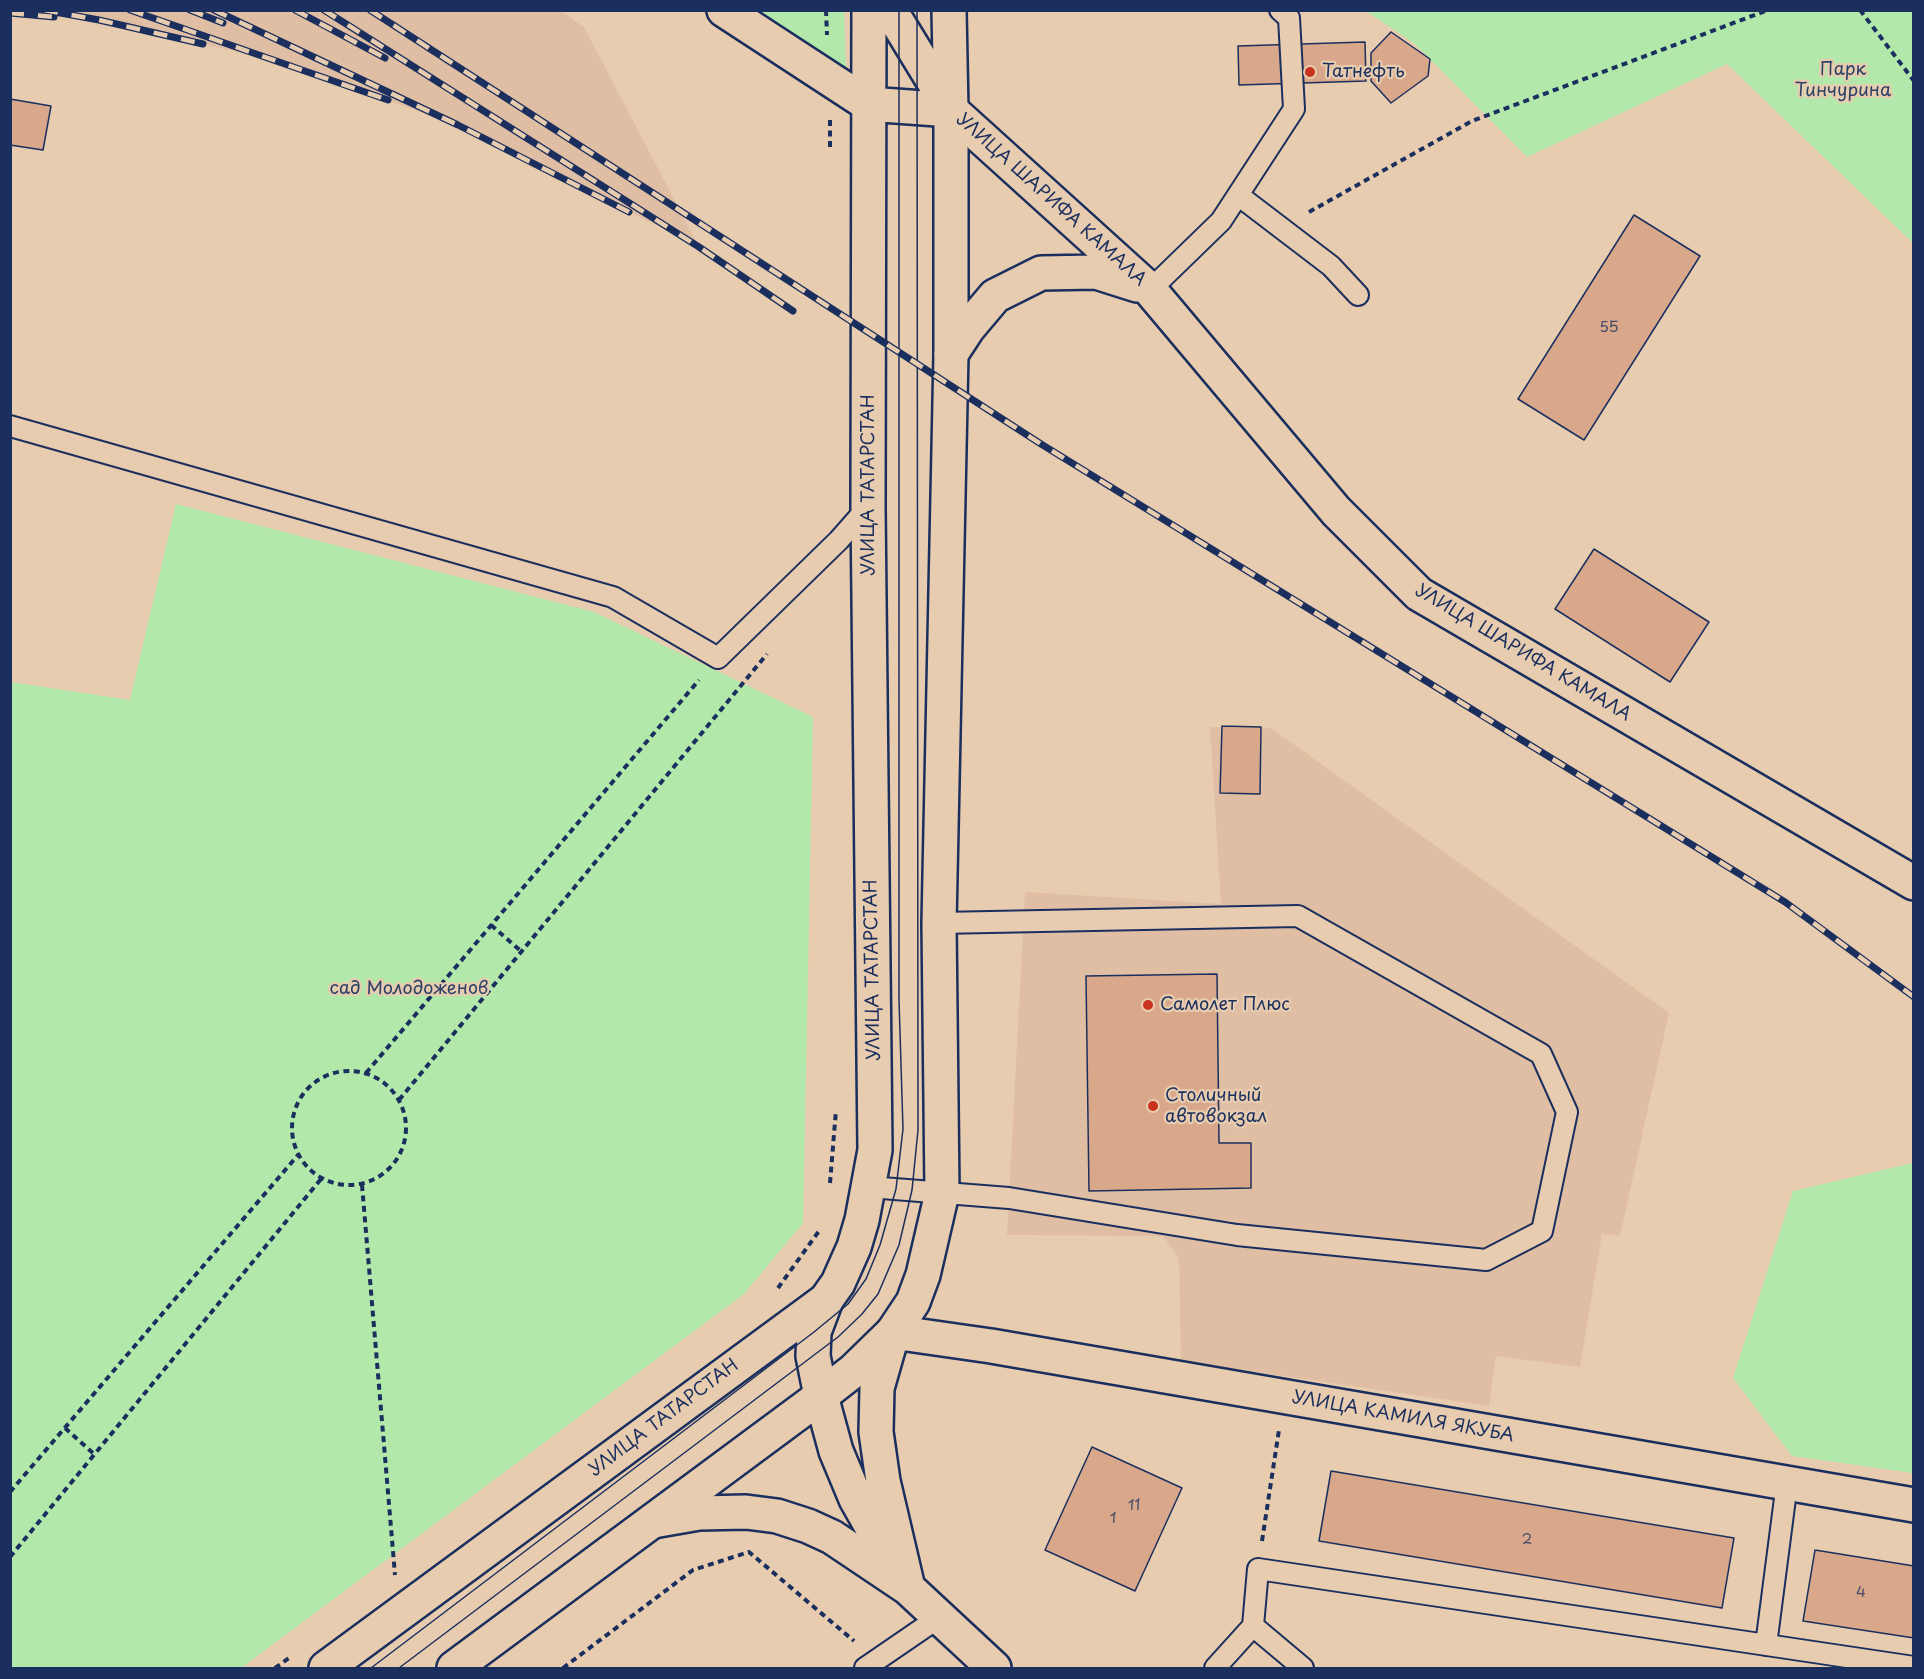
<!DOCTYPE html>
<meta charset="utf-8">
<style>
body{margin:0}
#map{position:relative;width:1924px;height:1679px;overflow:hidden;background:#e8ccaf;font-family:"Playpen Sans",sans-serif}
canvas{display:block}
.frame{position:absolute;inset:0;border:12px solid #1b2f5e;pointer-events:none}
</style>
<div id="map">
<canvas width="1924" height="1679"></canvas>
<div class="frame"></div>
</div>
<script>
const ctx = document.querySelector('canvas').getContext('2d');
ctx.lineJoin = 'round';
function fill(path, color) {
  ctx.fillStyle = color;
  ctx.fill(path, 'evenodd');
}
function shape(rows) {
  const path = new Path2D();
  for (const r of rows) {
    if (r.length === 3) {
      path.moveTo(r[0] + r[2], r[1]);
      path.arc(r[0], r[1], r[2], 0, 2 * Math.PI);
      continue;
    }
    path.moveTo(r[0], r[1]);
    for (let i = 2; i < r.length; i += 2) path.lineTo(r[i], r[i + 1]);
  }
  return path;
}
function trace(path, color, width, dash) {
  ctx.strokeStyle = color;
  ctx.lineWidth = width;
  ctx.lineCap = dash ? 'butt' : 'round';
  ctx.setLineDash(dash || []);
  ctx.stroke(path);
}
function drawText(font, color, halo, rows, align = 'center') {
  ctx.font = font + ' "Playpen Sans",sans-serif';
  ctx.lineWidth = 4.5;
  ctx.setLineDash([]);
  ctx.textBaseline = 'middle';
  ctx.strokeStyle = halo;
  ctx.fillStyle = color;
  for (const [text, x, y, turn = 0] of rows) {
    ctx.save();
    ctx.translate(x, y);
    ctx.rotate((+turn || 0) * Math.PI / 180);
    ctx.textAlign = isNaN(turn) ? turn : align;
    if (halo) ctx.strokeText(text, 0, 0);
    ctx.fillText(text, 0, 0);
    ctx.restore();
  }
}
fill(shape([
 [44,11,561,11,584,27,699,247,458,125,268,59,99,20],
 [1210,727,1271,728,1669,1013,1620,1236,1602,1234,1580,1367,1496,1356,1489,1406,1181,1361,1179,1258,1163,1236,1007,1235,1025,892,1221,904]
]), '#e0bea3');
fill(shape([
 [757,11,844,11,846,67,845,67],
 [1366,11,1913,11,1913,243,1727,64,1527,157,1415,44],
 [176,504,594,612,813,717,803,1223,744,1294,241,1668,11,1668,11,682,130,700],
 [1913,1163,1913,1473,1792,1456,1733,1378,1793,1191]
]), '#b2e9ab');
const building = shape([
 [1391,32,1430,59,1428,76,1391,103,1371,81,1371,53,1391,32],
 [1365,42,1366,81,1239,85,1238,46,1365,42],
 [10,99,51,106,43,150,10,145,10,99],
 [1634,215,1700,256,1584,440,1518,399,1634,215],
 [1594,549,1709,622,1670,682,1555,609,1594,549],
 [1222,726,1261,727,1260,794,1220,793,1222,726],
 [1217,974,1219,1143,1251,1143,1251,1188,1089,1191,1086,976,1217,974],
 [1092,1447,1182,1488,1135,1591,1045,1550,1092,1447],
 [1331,1471,1734,1538,1722,1608,1319,1541,1331,1471],
 [1815,1550,1914,1566,1914,1638,1803,1621,1815,1550]
]);
fill(building, '#d9a88b');
trace(building, '#1b2f5e', 1.5);
const lane = shape([
 [1238,195,1331,266,1358,295],
 [1150,290,1221,221,1294,109,1289,18,1280,10],
 [10,426,613,597,718,658,839,540,868,507],
 [869,1187,1009,1198,1237,1235,1486,1260,1542,1231,1567,1112,1541,1054,1298,916,939,923],
 [1253,1626,1258,1569,1914,1667],
 [1766,1645,1787,1483],
 [865,1668,938,1618],
 [1215,1668,1253,1626,1303,1668]
]);
const street = shape([
 [951,110,1150,290,1336,511,1419,594,1914,883],
 [951,354,968,328,995,296,1041,273,1096,272,1137,285],
 [826,1300,814,1332,813,1356,821,1396,836,1451,856,1499,891,1561],
 [653,1521,699,1513,746,1512,777,1516,808,1526,832,1537,908,1588,994,1668],
 [908,1588,883,1481,876,1432,877,1388,893,1332,991,1346,1914,1505]
]);
const secondary = shape([
 [724,10,868,104,951,110],
 [890,10,950,108],
 [326,1668,826,1300,838,1283,854,1247,862,1220,875,1150,868,507,869,10],
 [454,1668,821,1396,853,1371,893,1332,913,1302,923,1275,942,1193,939,923,951,354,951,110,949,10]
]);
trace(lane, '#1b2f5e', 24);
trace(street, '#1b2f5e', 38);
trace(secondary, '#1b2f5e', 38);
trace(shape([
 [826,10,827,35],
 [1860,10,1914,81],
 [830,120,830,149],
 [1309,212,1472,121,1768,10],
 [491,925,522,952],
 [349,1128,57],
 [366,1073,699,680],
 [399,1100,767,654],
 [830,1183,836,1110],
 [362,1185,395,1575],
 [778,1288,819,1231],
 [65,1428,95,1455],
 [10,1492,298,1155],
 [1262,1541,1279,1430],
 [10,1557,321,1179],
 [275,1668,292,1656],
 [563,1668,693,1570,749,1552,854,1641]
]), '#1b2f5e', 4, [6, 4.5]);
trace(lane, '#e8ccaf', 20);
trace(street, '#e8ccaf', 33);
trace(secondary, '#e8ccaf', 33);
trace(shape([
 [371,1668,814,1332,848,1304,866,1279,880,1245,896,1189,903,1129,899,1000,899,10],
 [399,1668,838,1337,862,1314,878,1294,899,1245,912,1190,918,1130,917,10]
]), '#1b2f5e', 1.5);
const rail = shape([
 [44,10,99,20,203,44],
 [130,10,388,100],
 [190,10,223,23],
 [214,10,458,125,629,212],
 [295,10,385,58],
 [324,10,699,247,793,311],
 [370,10,1041,444,1785,902,1914,997],
 [10,13,54,17]
]);
trace(rail, '#1b2f5e', 7);
trace(rail, '#e8ccaf', 4.5, [14]);
for (const [x, y, r, color] of [
 [1310,72,6,"#c8321e"],
 [1148,1005,6,"#c8321e"],
 [1153,1106,6,"#c8321e"]
]) {
  const dot = new Path2D();
  dot.arc(x, y, r, 0, 2 * Math.PI);
  ctx.fillStyle = color;
  ctx.fill(dot);
  trace(dot, '#e8ccaf', 2);
}
drawText('15px', '#4a4d69', null, [
 ["55",1609,328],
 ["11",1134,1506],
 ["1",1113,1519],
 ["2",1527,1540],
 ["4",1861,1593]
]);
drawText('18px', '#2a4266', '#e8ccaf', [
 ["Парк",1843,70],
 ["Тинчурина",1843,91],
 ["сад Молодоженов",409,989]
]);
drawText('18px', '#1b2f5e', '#e8ccaf', [
 ["Татнефть",1322,72],
 ["Самолет Плюс",1160,1005],
 ["Столичный",1165,1096],
 ["автовокзал",1165,1117]
], 'left');
drawText('18px', '#1b2f5e', '#e8ccaf', [
 ["УЛИЦА ШАРИФА КАМАЛА",1051,200,42],
 ["УЛИЦА ТАТАРСТАН",869,485,-90],
 ["УЛИЦА ШАРИФА КАМАЛА",1523,653,31],
 ["УЛИЦА ТАТАРСТАН",873,970,-91],
 ["УЛИЦА КАМИЛЯ ЯКУБА",1403,1417,10],
 ["УЛИЦА ТАТАРСТАН",664,1418,-37]
]);
</script>
